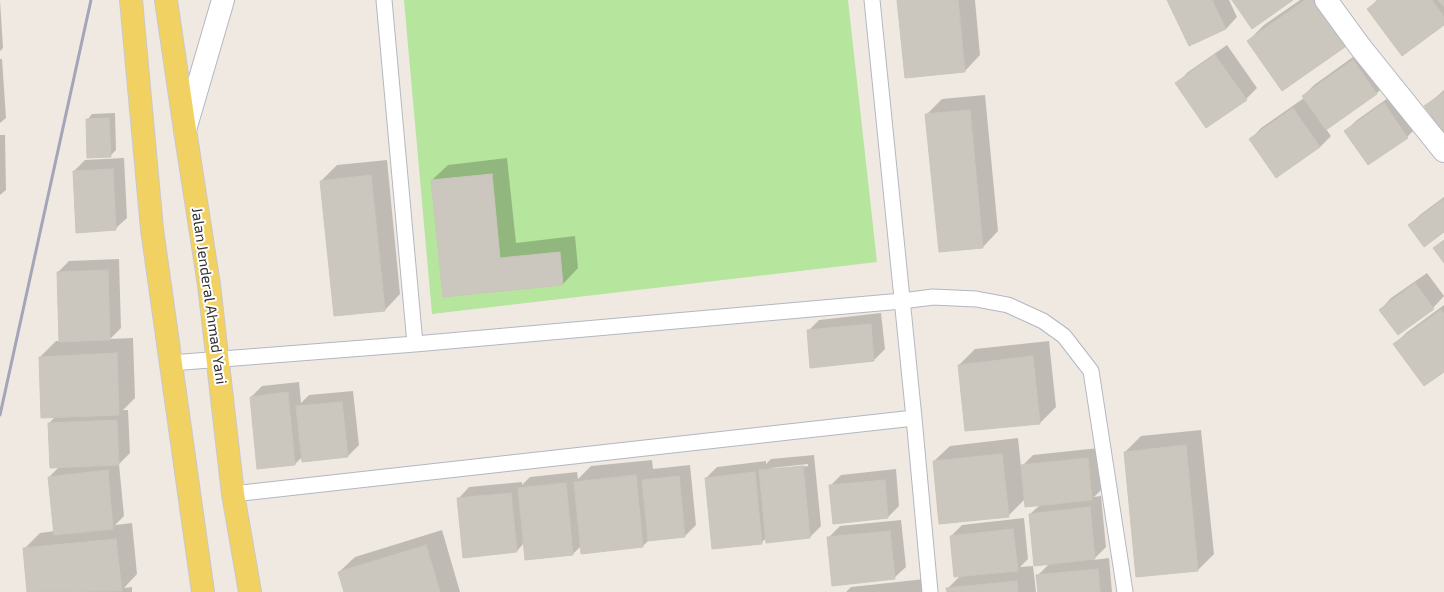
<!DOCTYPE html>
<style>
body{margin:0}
canvas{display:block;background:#efe9e1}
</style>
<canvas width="1444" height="592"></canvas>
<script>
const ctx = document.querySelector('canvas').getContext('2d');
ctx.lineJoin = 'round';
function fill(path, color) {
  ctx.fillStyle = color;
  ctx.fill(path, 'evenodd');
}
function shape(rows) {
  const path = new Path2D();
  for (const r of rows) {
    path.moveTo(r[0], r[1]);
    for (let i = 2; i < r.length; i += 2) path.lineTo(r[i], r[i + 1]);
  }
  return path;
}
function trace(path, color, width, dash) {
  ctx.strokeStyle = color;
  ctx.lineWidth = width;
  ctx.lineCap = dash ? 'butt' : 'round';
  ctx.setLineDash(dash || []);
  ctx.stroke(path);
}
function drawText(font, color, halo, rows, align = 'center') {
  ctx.font = font + ' "Exo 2",sans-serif';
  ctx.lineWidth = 4;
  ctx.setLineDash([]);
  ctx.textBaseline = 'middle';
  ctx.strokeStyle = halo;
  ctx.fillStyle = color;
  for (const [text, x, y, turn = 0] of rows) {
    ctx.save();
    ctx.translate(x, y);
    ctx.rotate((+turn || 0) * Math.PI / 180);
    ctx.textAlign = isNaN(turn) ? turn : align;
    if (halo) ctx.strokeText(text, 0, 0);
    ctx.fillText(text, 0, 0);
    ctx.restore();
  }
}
fill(shape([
 [404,0,848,0,877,262,432,314]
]), '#b6e59e');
fill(shape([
 [0,0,3,48,0,51],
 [898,0,975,0,980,55,965,71],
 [1168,0,1229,0,1237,17,1226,29],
 [1300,0,1339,0,1360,30,1345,46,1282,90,1248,41,1264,25],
 [1377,0,1444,0,1444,24,1368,9],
 [1227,45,1257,88,1246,99,1177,83,1188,72],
 [1364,49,1388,82,1377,93,1326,129,1331,136,1320,147,1250,140,1261,128,1304,98,1303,96,1314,85],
 [0,59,2,59,6,118,0,123],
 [1444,90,1444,132,1426,106],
 [1395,93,1418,126,1407,137,1345,131,1357,120],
 [985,95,998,231,983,247,926,115,942,99],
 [115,113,116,150,110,156,87,120,92,114],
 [0,135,5,135,6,190,0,195],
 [124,158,127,218,115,229,74,171,85,160],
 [507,158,516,243,575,236,578,268,563,284,444,296,432,180,448,165],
 [387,160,400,294,385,310,321,181,337,165],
 [1444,197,1444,231,1409,225,1421,214],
 [119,259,121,328,110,339,133,338,135,398,123,410,128,410,130,453,119,464,124,516,115,525,132,523,137,574,124,588,132,587,132,592,28,592,24,549,40,533,55,531,49,477,60,466,49,423,56,416,40,357,56,341,60,341,58,272,69,261],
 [1427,273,1444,296,1433,308,1380,310,1391,298],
 [1444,305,1444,370,1395,344,1406,333],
 [881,313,885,349,874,360,808,331,819,320],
 [1049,341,1056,407,1040,423,959,365,975,349],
 [299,382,301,403,309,395,353,391,359,445,348,456,302,457,295,464,251,397,262,386],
 [1201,430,1214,554,1198,570,1137,576,1125,452,1141,436],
 [1018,438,1021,467,1033,455,1099,448,1103,488,1094,497,1101,496,1106,547,1093,560,1109,558,1112,592,1039,592,1037,576,1050,563,1030,514,1040,505,1025,499,1008,516,934,461,950,446],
 [814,455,821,526,810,537,767,541,766,538,761,543,706,478,717,467,766,461,766,464,771,459],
 [808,464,808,466,771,470,771,468],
 [652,460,653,469,690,465,696,525,685,536,649,540,643,546,581,546,573,554,524,543,517,551,458,499,469,487,522,482,522,485,530,477,577,472,578,479,591,466],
 [896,469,899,506,888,517,830,486,841,475],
 [1024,518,1028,559,1020,567,1033,566,1036,592,948,592,947,589,961,575,951,536,962,525],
 [901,520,906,567,894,578,828,538,840,526],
 [442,530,460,592,345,592,339,572,355,557],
 [925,579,926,592,846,592,851,587]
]), '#0003');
const building = shape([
 [897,0,958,0,965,72,905,78,897,0],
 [1167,0,1212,0,1226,29,1189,46,1167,0],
 [1232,0,1293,0,1252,29,1232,0],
 [1305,0,1313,0,1345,47,1282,91,1247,41,1305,0],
 [1379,0,1432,0,1444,17,1444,25,1402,56,1367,9,1379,0],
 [1438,0,1444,0,1444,6,1443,6,1438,0],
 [1215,55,1247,100,1206,128,1175,83,1215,55],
 [1353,60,1377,94,1326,130,1302,96,1353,60],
 [1444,92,1444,133,1424,106,1444,92],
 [1384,103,1408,138,1368,165,1344,131,1384,103],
 [1293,108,1320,147,1276,178,1249,139,1293,108],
 [970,110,983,248,939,252,925,114,970,110],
 [109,118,111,157,87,158,86,119,109,118],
 [113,169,116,230,76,233,73,171,113,169],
 [492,174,500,258,560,252,563,285,443,297,431,180,492,174],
 [371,175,385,311,334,316,320,181,371,175],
 [1444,199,1444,232,1424,247,1408,225,1444,199],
 [1444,240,1444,263,1433,248,1444,240],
 [108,270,110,340,59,342,57,272,108,270],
 [1415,283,1434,309,1398,335,1379,310,1415,283],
 [1441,310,1444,314,1444,372,1424,386,1393,344,1441,310],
 [871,324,874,361,810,368,807,330,871,324],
 [117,353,119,415,41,418,39,357,117,353],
 [1033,356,1040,424,965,431,958,365,1033,356],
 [288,392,295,465,257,469,250,397,288,392],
 [342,402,348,457,302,462,296,406,342,402],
 [117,420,119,465,50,468,48,423,117,420],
 [1186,445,1198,571,1136,577,1124,452,1186,445],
 [1002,454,1009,517,939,524,933,461,1002,454],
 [1088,458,1092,500,1025,507,1021,465,1088,458],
 [803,466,810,538,766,543,759,470,803,466],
 [108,470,113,529,54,535,48,477,108,470],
 [755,472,762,544,712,549,705,478,755,472],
 [636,475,643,547,581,554,574,482,636,475],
 [679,476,685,537,648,541,642,480,679,476],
 [885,480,888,518,833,524,829,485,885,480],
 [566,483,573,555,525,560,518,488,566,483],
 [511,493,517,552,463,558,457,498,511,493],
 [1090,507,1095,559,1034,566,1029,514,1090,507],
 [1013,529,1018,571,954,577,950,536,1013,529],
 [890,531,895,579,832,586,827,537,890,531],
 [116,539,122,591,27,592,23,548,116,539],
 [426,545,440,592,344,592,338,572,426,545],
 [1098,569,1100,592,1038,592,1036,575,1098,569],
 [1017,581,1018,592,947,592,946,588,1017,581]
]);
fill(building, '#cbc7bf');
trace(building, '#cbc5ba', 1);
const lane = shape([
 [384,0,415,344],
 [872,0,914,418,930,592],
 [171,363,415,344,902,301,933,297,976,299,1008,305,1043,321,1064,336,1091,371,1125,592],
 [233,494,914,418]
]);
const street = shape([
 [1326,0,1361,48,1444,151],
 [185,130,223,0]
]);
const primary = shape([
 [131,0,152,229,203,592],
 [166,0,185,130,209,285,233,494,250,592]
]);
trace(lane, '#b4b7c1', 17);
trace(street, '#b4b7c1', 24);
trace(primary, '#c9c9c9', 24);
trace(lane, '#fff', 15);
trace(street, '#fff', 22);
trace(primary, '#f2d163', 22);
trace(shape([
 [0,415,91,0]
]), '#a3a6b8', 3);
drawText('15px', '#2e2e2e', '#fff', [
 ["Jalan Jenderal Ahmad Yani",209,296,82]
]);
</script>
